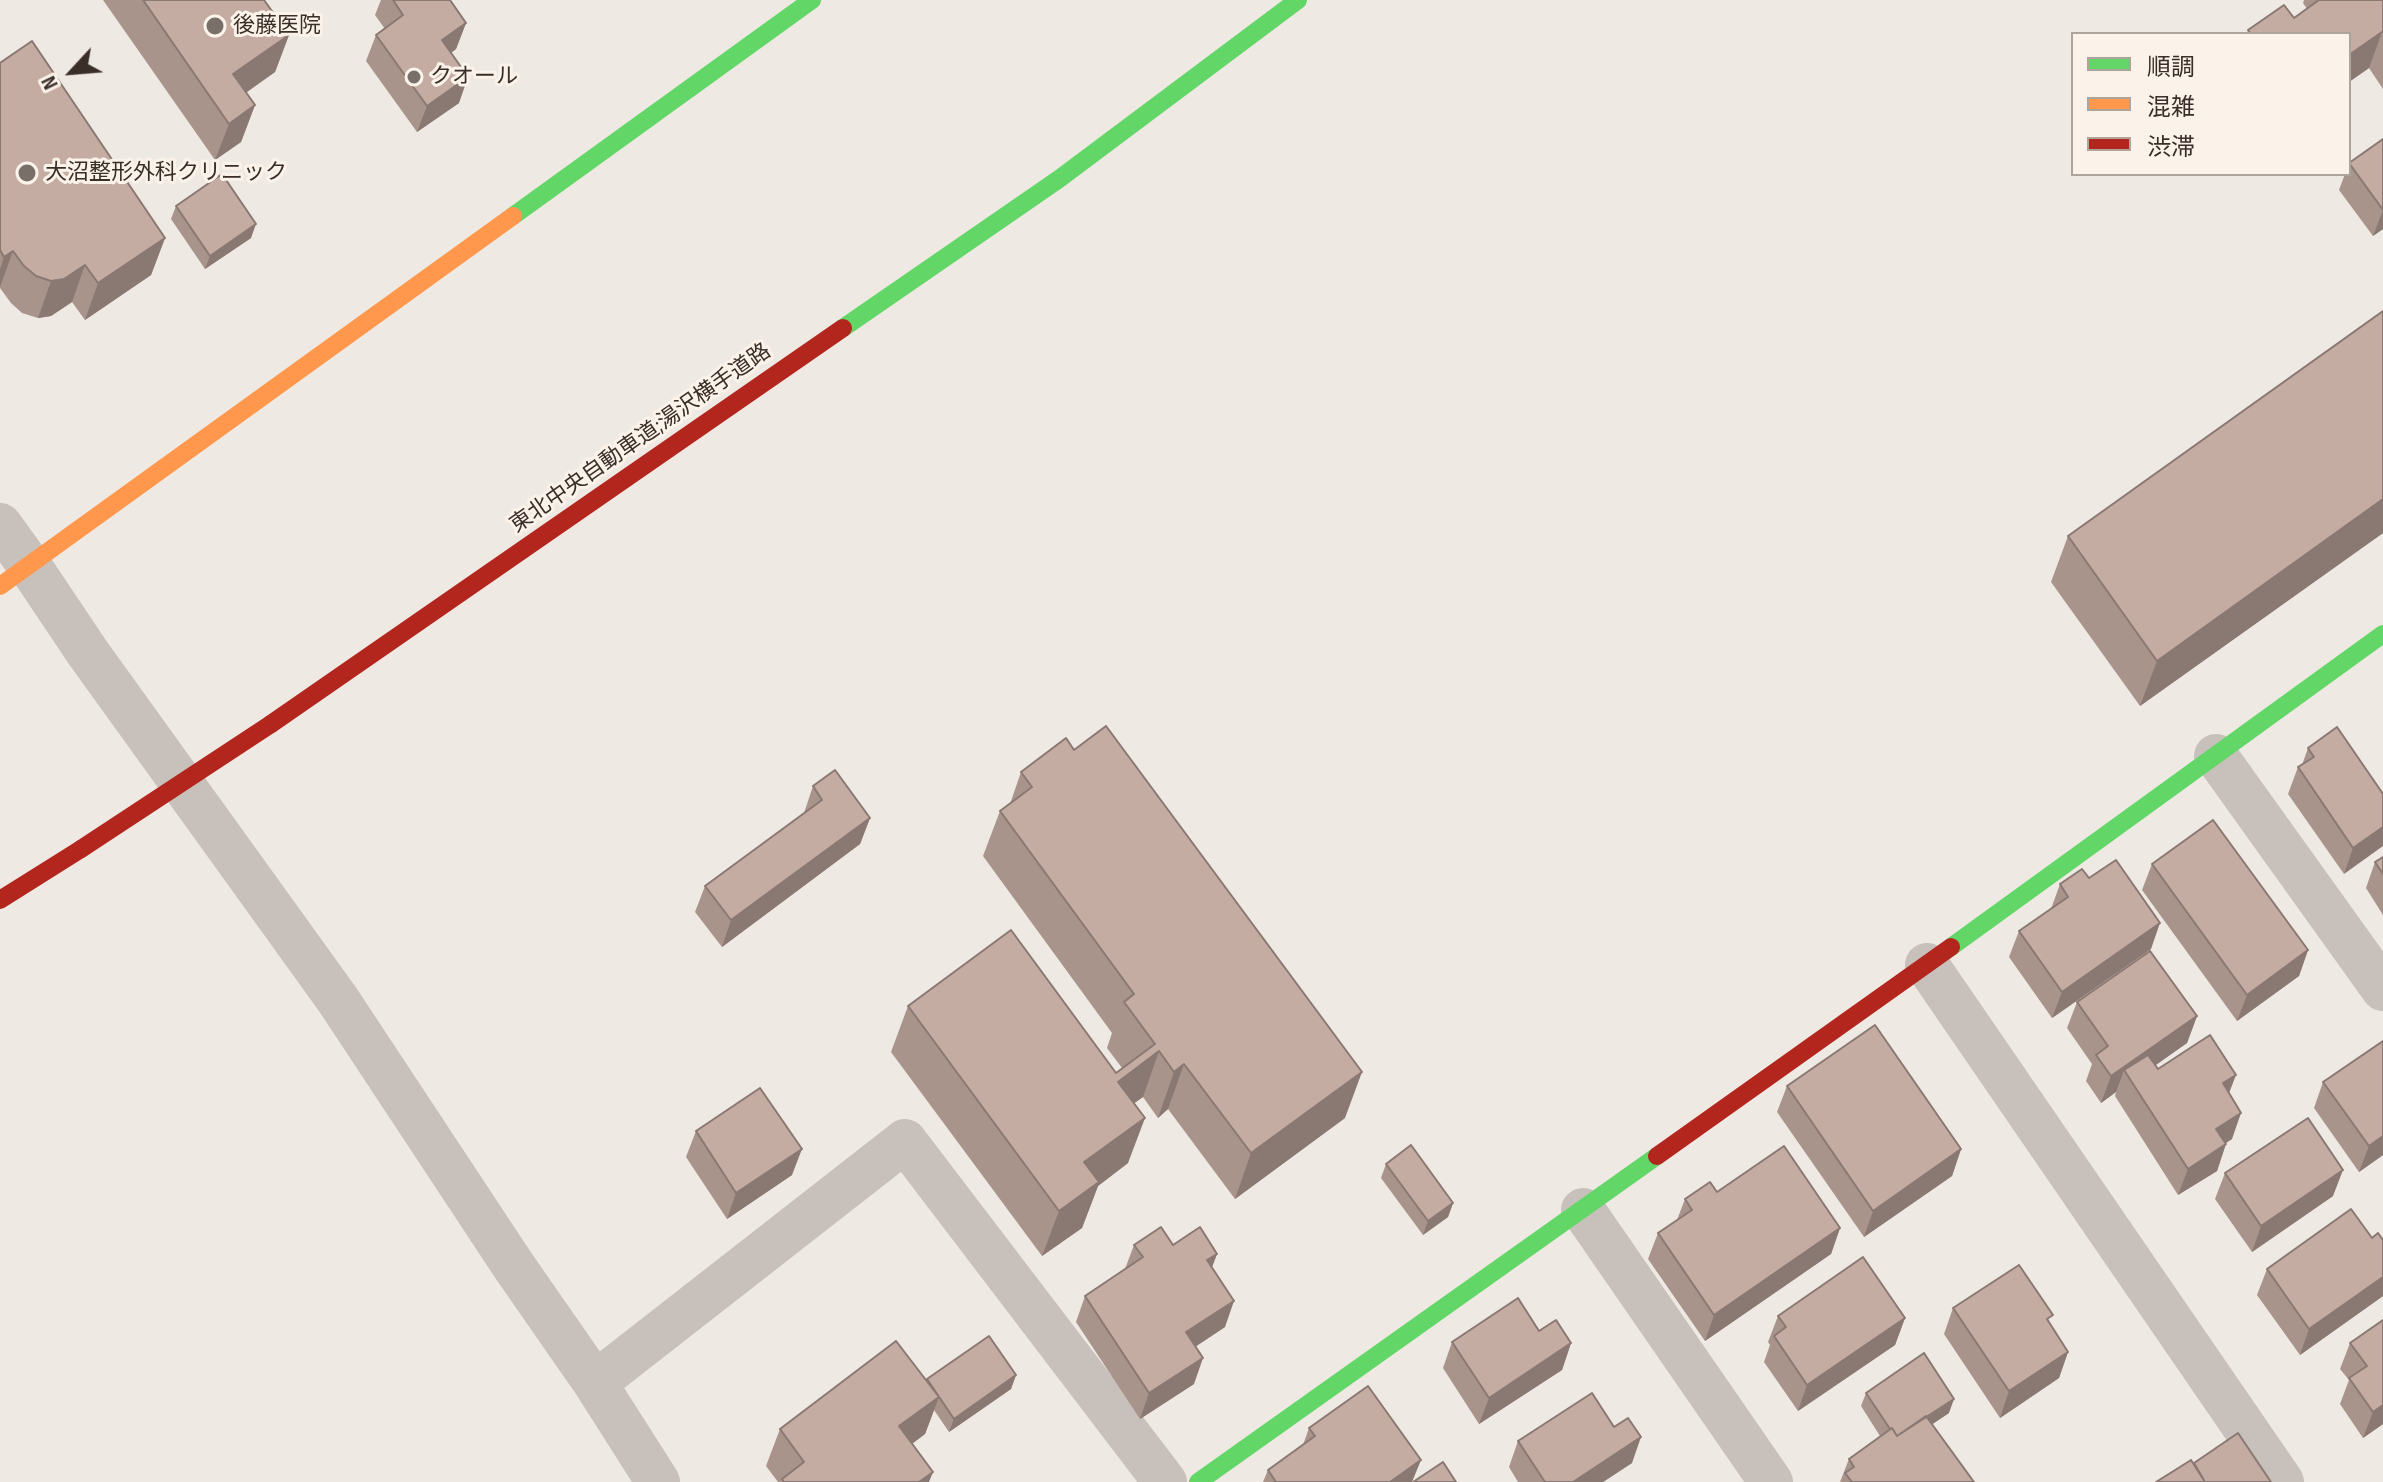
<!DOCTYPE html>
<meta charset="utf-8">
<style>
body{margin:0}
#map{position:relative;width:2383px;height:1482px;overflow:hidden;background:#efe9e3;font-family:"Sofia Sans Condensed","Noto Sans JP",sans-serif}
canvas{display:block}
.legend{position:absolute;left:2071px;top:32px;width:280px;height:144px;box-sizing:border-box;background:#fbf3ea;border:2px solid #aea49c;margin:0;padding:10px 14px;list-style:none;font-size:24px;color:#3a2e28}
.legend li{display:flex;align-items:center;gap:16px;height:40px}
.legend b{width:40px;border:2px solid #aea49c}
.north{position:absolute;left:32px;top:32px;width:80px;height:80px;-webkit-text-stroke:6px #fbf3ea;paint-order:stroke;rotate:244deg;font-size:22px;font-weight:700;line-height:32px;text-align:center;color:#3a2e28}
.north::after{content:'';display:block;margin:auto;width:28px;height:36px;background:#3a2e28;clip-path:polygon(50% 0,100% 100%,50% 72%,0 100%)}
</style>
<div id="map">
<canvas width="2383" height="1482"></canvas>
<ul class="legend">
<li><b style="height:10px;background:#63d668"></b>順調</li>
<li><b style="height:10px;background:#ff974d"></b>混雑</li>
<li><b style="height:10px;background:#b3261e"></b>渋滞</li>
</ul>
<div class="north">N</div>
</div>
<script>
const ctx = document.querySelector('canvas').getContext('2d');
ctx.lineJoin = 'round';
function shape(rows) {
  const path = new Path2D();
  for (const r of rows) {
    path.moveTo(r[0], r[1]);
    for (let i = 2; i < r.length; i += 2) path.lineTo(r[i], r[i + 1]);
  }
  return path;
}
function trace(path, color, width, dash) {
  ctx.strokeStyle = color;
  ctx.lineWidth = width;
  ctx.lineCap = dash ? 'butt' : 'round';
  ctx.setLineDash(dash || []);
  ctx.stroke(path);
}
function fill(path, color) {
  ctx.fillStyle = color;
  ctx.fill(path, 'evenodd');
}
function drawText(font, color, halo, rows, align = 'center') {
  ctx.font = font + ' "Sofia Sans Condensed","Noto Sans JP",sans-serif';
  ctx.lineWidth = 6;
  ctx.setLineDash([]);
  ctx.textBaseline = 'middle';
  ctx.strokeStyle = halo;
  ctx.fillStyle = color;
  for (const [text, x, y, turn = 0] of rows) {
    ctx.save();
    ctx.translate(x, y);
    ctx.rotate((+turn || 0) * Math.PI / 180);
    ctx.textAlign = isNaN(turn) ? turn : align;
    if (halo) ctx.strokeText(text, 0, 0);
    ctx.fillText(text, 0, 0);
    ctx.restore();
  }
}
trace(shape([
 [0,525,29,565,88,653,338,1000,513,1265,595,1383,658,1482],
 [2216,756,2383,989],
 [1927,965,2282,1482],
 [1583,1210,1771,1482],
 [595,1383,905,1141,1165,1482]
]), '#c8c1bb', 44);
trace(shape([
 [513,216,812,0],
 [843,328,1059,179,1298,0],
 [1951,947,2383,634],
 [1198,1482,1657,1156]
]), '#63d668', 18);
trace(shape([
 [0,586,513,216]
]), '#ff974d', 18);
trace(shape([
 [271,724,843,328],
 [0,900,81,849],
 [1657,1156,1951,947]
]), '#b3261e', 18);
trace(shape([
 [81,849,271,724]
]), '#b3261e', 18);
fill(shape([
 [103,0,264,0,289,35,275,72,246,93,255,105,241,142,215,160],
 [381,0,450,0,466,23,456,49,451,53,459,103,417,132,366,61,376,35,385,29,375,15],
 [2304,0,2383,0,2383,89,2369,68,2349,82,2349,34,2247,34,2248,30,2294,18,2307,9,2303,3],
 [0,63,165,238,151,275,85,320,72,302,51,316,38,318,22,313,11,303,0,288],
 [2383,139,2383,229,2373,236,2339,190,2345,174,2349,174,2349,163],
 [176,206,251,238,205,269,171,219],
 [2383,311,2383,533,2140,706,2051,582,2068,536],
 [2308,748,2383,794,2344,874,2288,794,2298,767,2302,765],
 [1021,772,1345,1118,1235,1199,1168,1109,1158,1118,1143,1097,1134,1103,1128,1163,1098,1186,1082,1228,1042,1256,891,1052,908,1006,1116,1073,1122,1068,1107,1048,1112,1033,983,856,1000,811,1010,804],
 [813,786,870,818,860,844,722,947,695,912,705,886,804,813],
 [2383,857,2383,915,2366,888,2375,862],
 [2152,864,2308,950,2299,976,2237,1021,2142,890],
 [2089,878,2151,949,2052,1018,2009,957,2019,931,2051,909,2060,884],
 [2077,1002,2197,1016,2187,1043,2155,1065,2158,1069,2229,1093,2232,1139,2226,1143,2217,1171,2178,1195,2115,1096,2116,1092,2101,1103,2086,1081,2092,1064,2067,1028],
 [2383,1041,2383,1155,2359,1172,2314,1108,2323,1082],
 [1787,1086,1961,1149,1952,1176,1864,1237,1777,1112],
 [696,1131,792,1175,727,1219,686,1157],
 [1386,1164,1453,1203,1448,1217,1423,1235,1381,1178],
 [2225,1173,2333,1196,2252,1252,2215,1199],
 [1717,1192,1840,1228,1831,1254,1705,1341,1648,1259,1658,1233,1677,1220,1685,1199],
 [2383,1240,2383,1296,2300,1355,2257,1295,2267,1269],
 [1134,1245,1173,1245,1217,1254,1212,1267,1225,1327,1196,1346,1194,1384,1140,1419,1076,1322,1085,1296,1125,1269],
 [1953,1308,2050,1324,2068,1352,2059,1378,2000,1418,1944,1334],
 [1778,1316,1905,1318,1895,1345,1798,1411,1764,1362,1770,1345,1768,1342],
 [2383,1320,2383,1424,2363,1438,2340,1404,2349,1380,2340,1369,2350,1343],
 [1452,1342,1571,1343,1562,1370,1479,1424,1443,1368],
 [1016,1375,1011,1389,949,1432,934,1410,925,1434,912,1444,929,1482,778,1482,766,1466,780,1429],
 [1866,1393,1949,1413,1932,1424,1974,1482,1840,1482,1849,1459,1880,1436,1861,1406],
 [1309,1428,1412,1482,1263,1482,1268,1470,1303,1445],
 [1518,1441,1632,1463,1603,1482,1518,1482,1509,1467]
]), '#a9948c');
fill(shape([
 [466,23,456,49,433,66,442,40],
 [2382,32,2369,68,2349,82,2349,55],
 [289,35,275,72,219,111,233,74],
 [468,77,459,103,417,132,427,106],
 [255,105,241,142,215,160,229,124],
 [2383,210,2383,229,2373,236],
 [256,224,251,238,205,269,210,256],
 [165,238,151,275,85,320,98,283],
 [13,251,0,287,0,269,4,257],
 [85,265,72,302,51,316,38,318,51,281],
 [2383,499,2383,533,2140,706,2157,661],
 [870,818,860,844,722,947,731,920],
 [2383,827,2383,846,2344,874,2353,848],
 [2160,923,2151,949,2052,1018,2062,992],
 [2308,950,2299,976,2237,1021,2247,995],
 [2197,1016,2187,1043,2132,1082,2124,1070,2116,1092,2101,1103,2111,1076],
 [1159,1051,1143,1097,1101,1127,1118,1082],
 [1184,1064,1168,1109,1158,1118,1174,1072],
 [1362,1072,1345,1118,1235,1199,1251,1153],
 [2236,1075,2226,1101,2223,1083],
 [2241,1113,2232,1139,2207,1155,2216,1129],
 [1145,1118,1128,1163,1098,1186,1082,1228,1042,1256,1059,1211,1084,1162],
 [2383,1136,2383,1155,2359,1172,2369,1146],
 [2226,1144,2217,1171,2178,1195,2188,1169],
 [802,1149,792,1175,727,1219,736,1193],
 [1961,1149,1952,1176,1864,1237,1873,1211],
 [2343,1170,2333,1196,2252,1252,2261,1226],
 [1453,1203,1448,1217,1423,1235,1428,1221],
 [1840,1228,1831,1254,1705,1341,1714,1315],
 [1217,1254,1207,1280,1207,1260],
 [2383,1277,2383,1296,2300,1355,2309,1329],
 [1234,1301,1225,1327,1177,1359,1186,1332],
 [1905,1318,1895,1345,1798,1411,1807,1385],
 [1571,1343,1562,1370,1479,1424,1489,1398],
 [2068,1352,2059,1378,2000,1418,2009,1391],
 [1203,1358,1194,1384,1140,1419,1149,1393],
 [1016,1375,1011,1389,949,1432,954,1419],
 [939,1397,925,1434,886,1463,899,1426],
 [1954,1399,1949,1413,1891,1452,1896,1439],
 [2383,1405,2383,1424,2363,1438,2373,1412],
 [1641,1437,1632,1463,1603,1482,1573,1482],
 [1421,1460,1412,1482,1390,1482],
 [933,1472,929,1482,919,1482]
]), '#8a7872');
const building = shape([
 [143,0,264,0,289,35,233,74,255,105,229,124,143,0],
 [393,0,450,0,466,23,442,40,468,77,427,106,376,35,403,15,393,0],
 [2319,0,2383,0,2383,32,2382,32,2349,55,2349,34,2251,34,2248,30,2284,5,2294,18,2319,0],
 [32,41,165,238,98,283,85,265,64,279,51,281,36,276,24,266,13,251,4,257,0,250,0,63,32,41],
 [2383,139,2383,210,2349,163,2383,139],
 [222,174,256,224,210,256,176,206,222,174],
 [2383,311,2383,499,2157,661,2068,536,2383,311],
 [1106,726,1362,1072,1251,1153,1184,1064,1174,1072,1159,1051,1118,1082,1145,1118,1084,1162,1099,1182,1059,1211,908,1006,1011,930,1116,1073,1155,1044,1124,1002,1134,994,1000,811,1032,787,1021,772,1066,738,1074,750,1106,726],
 [2337,727,2383,794,2383,827,2353,848,2298,767,2314,757,2308,748,2337,727],
 [835,770,870,818,731,920,705,886,822,800,813,786,835,770],
 [2213,820,2308,950,2247,995,2152,864,2213,820],
 [2383,857,2383,874,2375,862,2383,857],
 [2116,860,2160,923,2062,992,2019,931,2068,897,2060,884,2082,869,2089,878,2116,860],
 [2150,951,2197,1016,2111,1076,2096,1055,2108,1046,2077,1002,2150,951],
 [1875,1025,1961,1149,1873,1211,1787,1086,1875,1025],
 [2210,1035,2236,1075,2223,1083,2241,1113,2216,1129,2226,1144,2188,1169,2124,1070,2148,1055,2158,1069,2210,1035],
 [2383,1041,2383,1136,2369,1146,2323,1082,2383,1041],
 [760,1088,802,1149,736,1193,696,1131,760,1088],
 [2308,1118,2343,1170,2261,1226,2225,1173,2308,1118],
 [1411,1145,1453,1203,1428,1221,1386,1164,1411,1145],
 [1784,1146,1840,1228,1714,1315,1658,1233,1692,1210,1685,1199,1710,1182,1717,1192,1784,1146],
 [2351,1209,2372,1238,2378,1233,2383,1240,2383,1277,2309,1329,2267,1269,2351,1209],
 [1161,1227,1173,1245,1200,1227,1217,1254,1207,1260,1234,1301,1186,1332,1203,1358,1149,1393,1085,1296,1143,1257,1134,1245,1161,1227],
 [1863,1257,1905,1318,1807,1385,1774,1336,1786,1327,1778,1316,1863,1257],
 [2019,1265,2053,1315,2047,1319,2068,1352,2009,1391,1953,1308,2019,1265],
 [1518,1298,1539,1331,1556,1320,1571,1343,1489,1398,1452,1342,1518,1298],
 [2383,1320,2383,1405,2373,1412,2349,1378,2367,1366,2350,1343,2383,1320],
 [989,1336,1016,1375,954,1419,927,1379,989,1336],
 [896,1341,939,1397,899,1426,933,1472,919,1482,784,1482,782,1479,804,1462,780,1429,896,1341],
 [1924,1353,1954,1399,1897,1436,1892,1428,1890,1429,1866,1393,1924,1353],
 [1368,1386,1421,1460,1390,1482,1276,1482,1268,1470,1315,1436,1309,1428,1368,1386],
 [1592,1393,1614,1427,1628,1418,1641,1437,1573,1482,1545,1482,1518,1441,1592,1393],
 [1926,1416,1974,1482,1852,1482,1845,1473,1854,1467,1849,1459,1892,1428,1897,1436,1926,1416],
 [2238,1433,2271,1482,2205,1482,2194,1463,2238,1433],
 [2191,1460,2205,1482,2156,1482,2191,1460],
 [1443,1462,1456,1482,1413,1482,1443,1462]
]);
fill(building, '#c5aca3');
trace(building, '#8a7872', 2);
for (const [x, y, r, color] of [
 [215,26,10,"#796f69"],
 [414,77,8,"#796f69"],
 [27,173,10,"#796f69"]
]) {
  const dot = new Path2D();
  dot.arc(x, y, r, 0, 2 * Math.PI);
  ctx.fillStyle = color;
  ctx.fill(dot);
  trace(dot, '#fbf3ea', 3);
}
drawText('22px', '#3a2e28', '#fbf3ea', [
 ["後藤医院",233,26],
 ["クオール",430,77],
 ["大沼整形外科クリニック",45,173]
], 'left');
drawText('22px', '#3a2e28', '#fbf3ea', [
 ["東北中央自動車道;湯沢横手道路",641,439,-35]
]);
</script>
